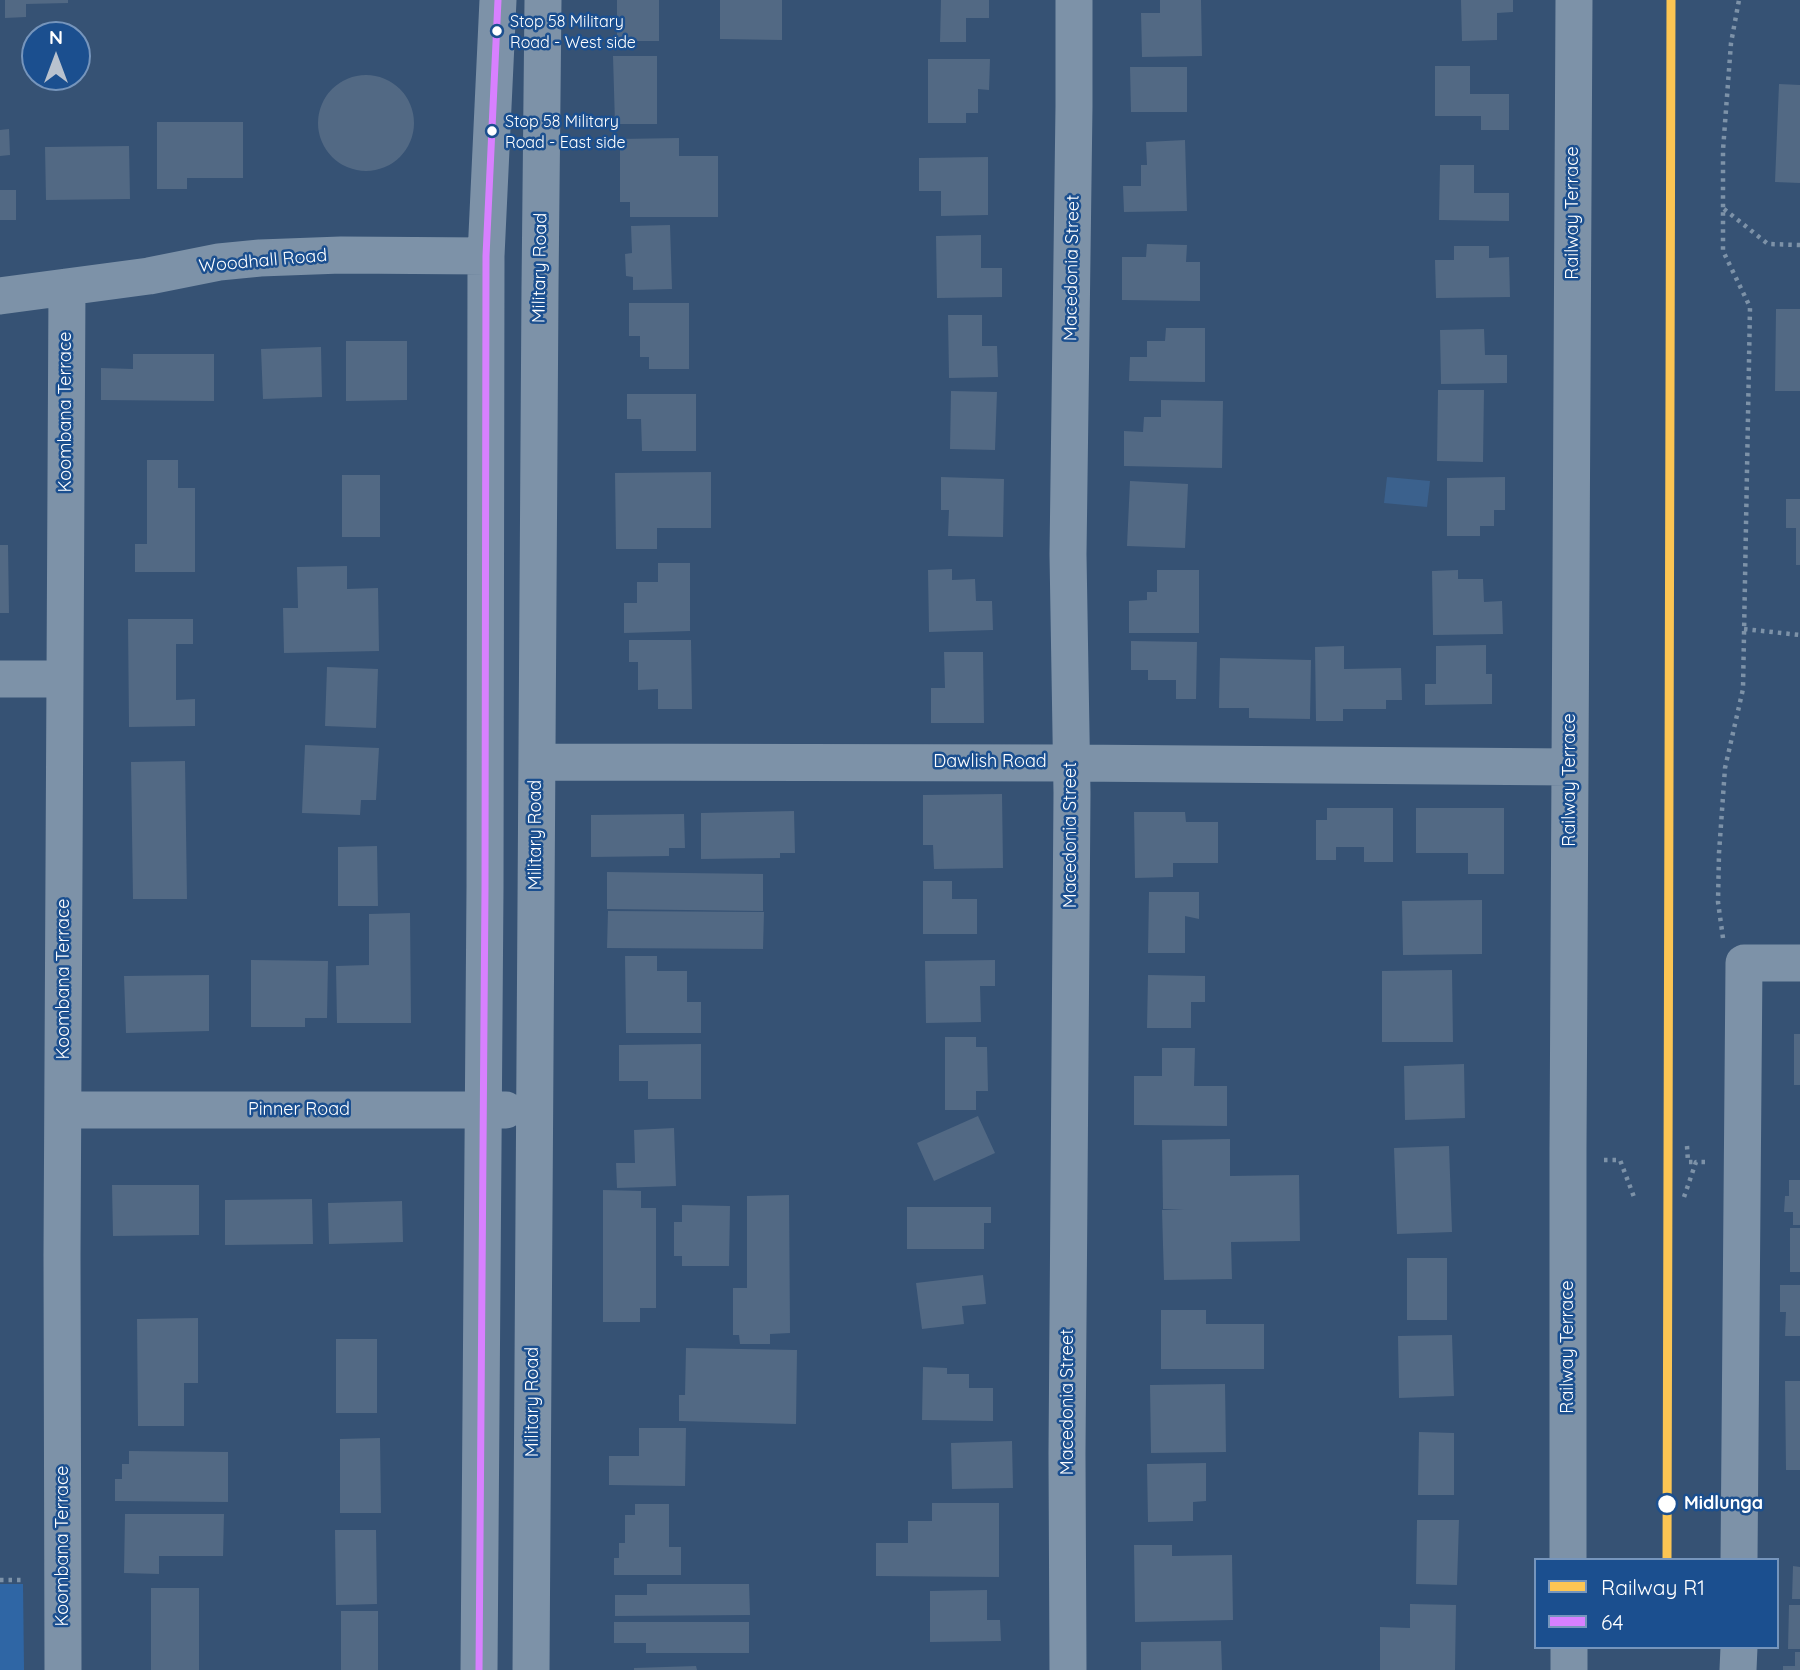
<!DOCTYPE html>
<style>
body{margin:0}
#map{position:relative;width:1800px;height:1670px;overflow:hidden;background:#365274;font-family:Quicksand,sans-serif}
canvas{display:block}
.legend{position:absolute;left:1534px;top:1558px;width:245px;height:91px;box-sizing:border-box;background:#1b4f8f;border:2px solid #7695bc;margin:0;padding:9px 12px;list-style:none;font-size:21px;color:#fff}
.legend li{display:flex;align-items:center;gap:14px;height:35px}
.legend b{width:35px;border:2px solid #7695bc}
.north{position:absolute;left:21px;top:21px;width:70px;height:70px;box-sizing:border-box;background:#1b4f8f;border:2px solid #7695bc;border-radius:50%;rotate:0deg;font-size:19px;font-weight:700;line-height:28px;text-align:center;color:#fff}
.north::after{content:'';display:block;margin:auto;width:24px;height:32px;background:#b9c2ce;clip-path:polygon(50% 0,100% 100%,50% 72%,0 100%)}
</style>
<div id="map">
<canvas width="1800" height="1670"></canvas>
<ul class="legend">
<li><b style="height:9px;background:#fcc553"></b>Railway R1</li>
<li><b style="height:9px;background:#d880ff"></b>64</li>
</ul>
<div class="north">N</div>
</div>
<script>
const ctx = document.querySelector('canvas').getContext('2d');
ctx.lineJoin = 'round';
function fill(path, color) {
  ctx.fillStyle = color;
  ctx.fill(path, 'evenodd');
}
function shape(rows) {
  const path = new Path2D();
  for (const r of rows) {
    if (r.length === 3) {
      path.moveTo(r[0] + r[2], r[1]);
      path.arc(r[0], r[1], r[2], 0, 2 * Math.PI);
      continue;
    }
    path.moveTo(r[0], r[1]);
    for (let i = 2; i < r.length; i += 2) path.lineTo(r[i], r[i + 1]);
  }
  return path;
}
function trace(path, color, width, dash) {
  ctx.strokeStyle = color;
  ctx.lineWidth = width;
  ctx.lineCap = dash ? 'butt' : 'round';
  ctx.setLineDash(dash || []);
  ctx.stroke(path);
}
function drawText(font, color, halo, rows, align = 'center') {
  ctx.font = font + ' Quicksand,sans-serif';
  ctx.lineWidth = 5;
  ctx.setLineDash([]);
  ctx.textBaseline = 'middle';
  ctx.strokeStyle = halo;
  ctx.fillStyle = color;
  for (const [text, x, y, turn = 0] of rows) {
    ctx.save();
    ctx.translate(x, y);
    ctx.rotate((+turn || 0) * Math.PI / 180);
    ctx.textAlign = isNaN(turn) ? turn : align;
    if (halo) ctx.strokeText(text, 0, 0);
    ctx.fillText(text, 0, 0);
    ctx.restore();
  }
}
fill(shape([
 [0,1584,23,1584,24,1670,0,1670]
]), '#2f66a5');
fill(shape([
 [1387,477,1430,481,1427,507,1384,503]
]), '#3b618d');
fill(shape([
 [5,0,68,0,68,3,26,4,26,17,5,18],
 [617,0,659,0,659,41,617,41],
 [720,0,782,0,782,40,720,39],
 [941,0,989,0,989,18,966,18,966,42,940,42],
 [1160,0,1201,0,1202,56,1142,57,1141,13,1160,13],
 [1461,0,1513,0,1513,12,1497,13,1497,40,1462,41],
 [613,56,657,56,657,124,615,124],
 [928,59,990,59,989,90,978,89,978,113,966,113,966,123,928,123],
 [1435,66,1470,66,1470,94,1509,94,1509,130,1481,130,1481,116,1435,116],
 [1130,67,1187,67,1187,112,1131,112],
 [366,123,48],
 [1779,84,1800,85,1800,183,1775,182],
 [157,122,243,122,243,178,187,178,187,189,157,189],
 [9,129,10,155,0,156,0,130],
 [679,138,679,156,718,156,718,217,630,217,630,202,620,202,620,139],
 [1185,140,1187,211,1124,212,1123,186,1141,186,1141,165,1147,165,1146,142],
 [129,146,130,199,46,200,45,147],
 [988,157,988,215,941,216,941,191,919,191,919,158],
 [1440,165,1474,165,1474,193,1509,193,1509,221,1439,220],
 [0,190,16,190,16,220,0,220],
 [670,225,672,289,633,290,633,277,626,276,625,254,632,253,631,226],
 [981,235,981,268,1002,268,1002,297,937,298,936,236],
 [1147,244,1187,245,1186,262,1200,262,1200,301,1122,300,1122,257,1146,257],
 [1454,246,1489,246,1489,258,1509,257,1510,297,1436,298,1435,260,1454,260],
 [629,303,689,303,689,369,649,369,649,357,640,357,640,336,629,336],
 [1776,309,1800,309,1800,391,1775,391],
 [948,315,982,315,982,346,997,346,998,377,949,378],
 [1166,328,1205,328,1205,382,1129,381,1130,357,1147,357,1147,341,1165,341],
 [1484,329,1485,355,1507,355,1507,383,1441,384,1440,330],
 [346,341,407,341,407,400,346,401],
 [321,347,322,397,263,399,261,349],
 [133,354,214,354,214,401,101,400,101,368,133,369],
 [1438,390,1484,390,1483,462,1437,461],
 [951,391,997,392,995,450,950,449],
 [627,394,696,394,696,451,642,451,641,419,627,419],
 [1161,400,1223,401,1222,468,1124,466,1124,431,1143,432,1144,417,1161,417],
 [147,460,178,460,178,488,195,488,195,572,135,572,135,544,147,544],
 [711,472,711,528,657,528,657,549,616,549,615,473],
 [342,475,380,475,380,537,342,537],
 [941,477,1004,479,1003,537,948,536,949,510,941,510],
 [1505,477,1505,510,1494,510,1494,526,1480,526,1480,536,1447,536,1447,478],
 [1130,481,1188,484,1185,548,1127,546],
 [1786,499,1800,499,1800,565,1796,565,1796,528,1786,528],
 [0,545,8,545,9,613,0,613],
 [658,563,690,563,690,631,624,633,624,603,637,603,637,582,658,582],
 [347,566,347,589,378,588,379,651,284,653,283,608,298,608,297,567],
 [952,569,952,580,975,579,976,601,992,601,993,630,929,632,928,570],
 [1157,570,1199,570,1199,633,1129,633,1129,601,1147,600,1147,592,1157,592],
 [1458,570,1458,579,1483,579,1484,602,1502,601,1503,634,1433,635,1432,571],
 [128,619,193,619,193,644,176,644,176,700,195,699,195,726,129,727],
 [629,640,691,640,692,709,658,709,658,689,638,690,638,662,629,662],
 [1131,641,1197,642,1196,699,1176,699,1176,680,1148,680,1148,670,1131,670],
 [1486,645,1486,674,1492,674,1492,704,1425,705,1425,684,1436,684,1436,646],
 [1344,646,1344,669,1401,668,1402,700,1386,700,1386,709,1343,709,1343,721,1316,721,1315,647],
 [944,652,983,652,984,723,931,723,931,688,945,688],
 [1220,658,1311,660,1310,719,1249,718,1249,708,1219,708],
 [327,667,378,669,376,728,325,726],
 [305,745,379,748,376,800,361,800,360,815,302,813],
 [185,761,187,899,133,899,131,762],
 [1002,794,1003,868,934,869,933,845,923,845,923,795],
 [1327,808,1393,808,1393,862,1364,862,1364,847,1336,847,1336,860,1316,860,1316,820,1327,820],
 [1416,808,1504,808,1504,874,1468,874,1468,853,1416,853],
 [794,811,795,853,780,853,780,858,701,859,701,813],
 [1134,812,1185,812,1186,822,1218,822,1218,863,1173,863,1173,877,1135,878],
 [684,814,685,848,669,848,669,856,591,857,591,815],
 [377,846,378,906,338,906,338,847],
 [607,872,763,874,763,911,607,909],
 [923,881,952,881,952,899,977,899,977,934,923,934],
 [1149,892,1199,892,1199,919,1185,916,1185,953,1148,953],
 [1482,900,1482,954,1403,955,1402,901],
 [608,911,764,912,763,949,607,948],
 [410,913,411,1023,337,1023,336,966,369,965,369,914],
 [625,956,657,956,657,971,687,971,687,1002,701,1002,701,1033,626,1033],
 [251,960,328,961,327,1018,305,1018,305,1027,251,1027],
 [995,960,995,986,980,986,981,1022,926,1023,925,961],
 [1452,970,1453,1042,1382,1042,1382,971],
 [209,975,209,1031,126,1033,124,976],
 [1148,975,1205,976,1205,1002,1191,1002,1191,1028,1147,1028],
 [1794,1034,1800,1034,1800,1085,1794,1085],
 [945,1037,976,1037,976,1047,987,1047,988,1091,976,1091,976,1110,945,1110],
 [701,1044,701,1099,648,1099,648,1081,619,1081,619,1045],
 [1162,1048,1195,1048,1194,1086,1227,1086,1227,1126,1134,1125,1134,1076,1162,1076],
 [1464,1064,1465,1118,1405,1120,1404,1066],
 [978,1116,995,1153,934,1181,917,1143],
 [674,1128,676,1186,617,1188,616,1163,635,1163,634,1130],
 [1230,1139,1230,1176,1299,1175,1300,1241,1231,1242,1232,1279,1164,1280,1162,1210,1184,1210,1163,1209,1162,1140],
 [1449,1146,1452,1232,1397,1234,1394,1148],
 [1789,1180,1800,1180,1800,1225,1793,1225,1793,1212,1784,1212,1785,1196,1789,1196],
 [112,1185,199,1185,199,1235,113,1236],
 [603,1190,641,1191,641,1208,656,1208,656,1308,640,1308,640,1322,603,1322],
 [789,1195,790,1333,770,1334,770,1344,740,1344,739,1335,733,1335,733,1288,747,1288,747,1196],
 [312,1199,313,1244,225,1245,225,1200],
 [402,1201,403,1242,329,1244,328,1203],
 [682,1205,730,1206,729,1266,682,1266,682,1256,674,1256,674,1222,682,1222],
 [907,1207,991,1207,991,1223,984,1223,984,1249,907,1249],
 [1790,1228,1800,1228,1800,1272,1790,1272],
 [1407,1258,1447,1258,1447,1320,1407,1320],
 [983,1275,986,1304,962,1306,964,1324,922,1329,916,1283],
 [1780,1285,1800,1285,1800,1336,1785,1336,1786,1312,1780,1312],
 [1161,1310,1206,1310,1206,1324,1264,1324,1264,1369,1161,1369],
 [198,1318,198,1383,184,1383,184,1426,138,1426,137,1319],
 [1452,1335,1454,1396,1399,1398,1398,1336],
 [336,1339,377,1339,377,1413,336,1413],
 [686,1348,797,1350,796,1424,679,1421,679,1395,685,1395],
 [923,1367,947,1368,947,1374,969,1374,969,1388,993,1388,993,1421,922,1420],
 [1785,1381,1800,1381,1800,1470,1786,1470],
 [1225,1384,1226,1452,1151,1453,1150,1385],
 [639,1428,686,1428,685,1486,609,1485,609,1456,639,1456],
 [1419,1432,1454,1433,1454,1495,1418,1495],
 [380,1438,381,1513,340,1513,340,1439],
 [1012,1441,1013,1488,952,1489,951,1443],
 [129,1451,228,1452,228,1502,115,1501,115,1479,122,1479,122,1464,129,1464],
 [1206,1463,1206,1501,1193,1502,1193,1521,1148,1522,1147,1464],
 [932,1503,999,1503,999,1577,876,1576,876,1543,908,1543,908,1521,932,1521],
 [635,1504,669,1504,669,1547,681,1547,681,1575,614,1575,614,1558,619,1558,619,1543,625,1543,625,1515,635,1515],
 [125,1514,224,1514,223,1556,159,1556,159,1574,124,1573],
 [1417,1520,1459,1520,1457,1585,1416,1584],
 [335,1530,376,1530,377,1604,336,1605],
 [1134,1545,1172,1545,1172,1556,1232,1555,1233,1620,1135,1622],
 [1793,1566,1800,1567,1800,1599,1792,1599],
 [647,1584,749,1584,750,1615,615,1616,615,1595,647,1595],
 [151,1588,199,1588,199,1670,151,1670],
 [987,1590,987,1620,1000,1620,1001,1641,930,1642,930,1591],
 [1410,1604,1456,1605,1455,1670,1380,1670,1380,1627,1410,1628],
 [1789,1605,1800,1605,1800,1649,1788,1649],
 [341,1611,378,1611,378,1670,341,1670],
 [614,1622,749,1622,749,1653,646,1653,646,1643,614,1643],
 [1221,1641,1222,1670,1141,1670,1141,1642],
 [1795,1652,1800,1652,1800,1670,1783,1670,1783,1666,1795,1666],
 [696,1666,697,1670,634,1670,634,1668]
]), '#526984');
trace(shape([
 [1724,209,1768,244,1800,245],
 [1744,629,1800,635],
 [1723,938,1718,902,1719,853,1725,768,1743,689,1750,307,1723,251,1723,150,1731,43,1739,0],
 [1687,1146,1688,1162,1696,1162],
 [1604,1160,1620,1160,1634,1197],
 [1684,1197,1696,1162,1707,1162],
 [0,1580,24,1580]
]), '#7d92a8', 4.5, [3.5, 5]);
trace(shape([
 [0,296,149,276,219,262,260,258,341,255,486,256],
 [0,679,65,679],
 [537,762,1072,763,1570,767],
 [63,1110,506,1110],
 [1568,1560,1568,1147,1574,0],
 [1739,1560,1744,963,1800,963],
 [63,1670,62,1254,67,287],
 [479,1670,485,888,486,256,498,0],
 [531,1670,540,288,543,0],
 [1068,1670,1067,1453,1072,793,1068,554,1074,106,1074,0],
 [1569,1670,1569,1647],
 [1738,1670,1739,1647]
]), '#7d92a8', 37);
trace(shape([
 [479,1670,485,888,486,256,498,0]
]), '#d880ff', 7);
trace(shape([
 [1667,1560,1671,0]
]), '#fcc553', 9);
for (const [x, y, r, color] of [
 [497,31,6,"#fff"],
 [492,131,6,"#fff"],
 [1667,1504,10,"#fff"]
]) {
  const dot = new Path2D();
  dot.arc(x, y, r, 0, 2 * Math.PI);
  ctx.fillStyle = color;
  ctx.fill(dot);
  trace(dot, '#1b4f8f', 2.5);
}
drawText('16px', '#fff', '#1b4f8f', [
 ["Stop 58 Military",510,22],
 ["Road - West side",510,43],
 ["Stop 58 Military",505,122],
 ["Road - East side",505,143]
], 'left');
drawText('18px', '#fff', '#1b4f8f', [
 ["Railway Terrace",1573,213,-90],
 ["Woodhall Road",263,261,-5],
 ["Military Road",540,268,-89],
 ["Macedonia Street",1072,268,-89],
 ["Koombana Terrace",66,412,-90],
 ["Dawlish Road",990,762],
 ["Railway Terrace",1570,780,-90],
 ["Military Road",536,835,-90],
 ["Macedonia Street",1071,835,-90],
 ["Koombana Terrace",64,979,-90],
 ["Pinner Road",299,1110],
 ["Railway Terrace",1568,1347,-90],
 ["Military Road",533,1402,-90],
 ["Macedonia Street",1068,1402,-90],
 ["Koombana Terrace",63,1546,-90]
]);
drawText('bold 18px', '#fff', '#1b4f8f', [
 ["Midlunga",1684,1504]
], 'left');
</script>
